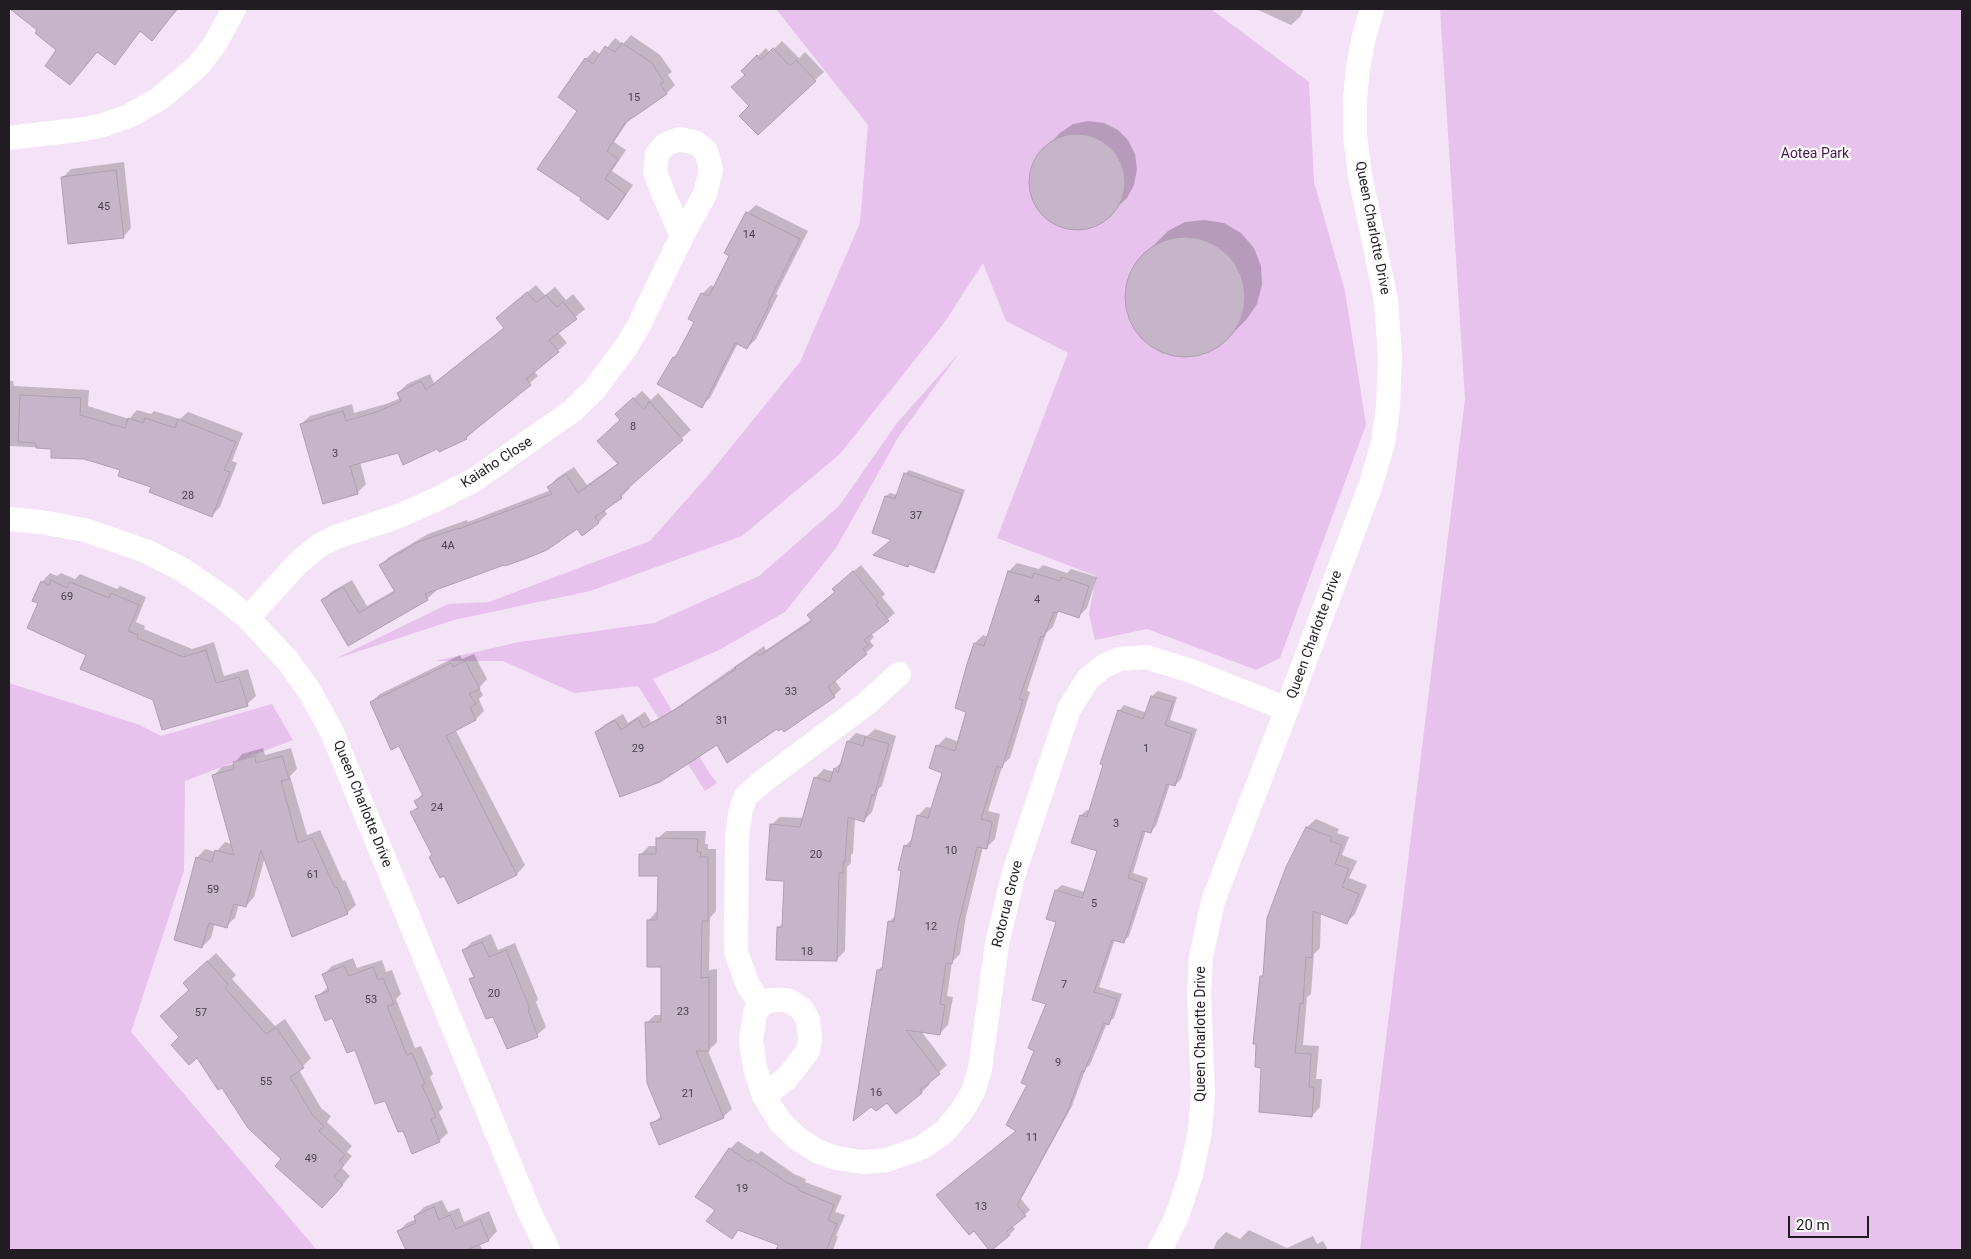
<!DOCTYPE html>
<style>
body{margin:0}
#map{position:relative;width:1971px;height:1259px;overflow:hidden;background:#f4e3f6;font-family:Roboto,sans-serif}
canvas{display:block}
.frame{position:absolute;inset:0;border:10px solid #211b22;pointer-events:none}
.scale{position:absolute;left:1788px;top:1216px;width:81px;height:22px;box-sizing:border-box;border:2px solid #211b22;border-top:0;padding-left:6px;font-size:15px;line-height:18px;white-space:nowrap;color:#211b22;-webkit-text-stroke:4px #fff;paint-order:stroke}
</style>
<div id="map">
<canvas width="1971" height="1259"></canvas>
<div class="frame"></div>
<div class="scale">20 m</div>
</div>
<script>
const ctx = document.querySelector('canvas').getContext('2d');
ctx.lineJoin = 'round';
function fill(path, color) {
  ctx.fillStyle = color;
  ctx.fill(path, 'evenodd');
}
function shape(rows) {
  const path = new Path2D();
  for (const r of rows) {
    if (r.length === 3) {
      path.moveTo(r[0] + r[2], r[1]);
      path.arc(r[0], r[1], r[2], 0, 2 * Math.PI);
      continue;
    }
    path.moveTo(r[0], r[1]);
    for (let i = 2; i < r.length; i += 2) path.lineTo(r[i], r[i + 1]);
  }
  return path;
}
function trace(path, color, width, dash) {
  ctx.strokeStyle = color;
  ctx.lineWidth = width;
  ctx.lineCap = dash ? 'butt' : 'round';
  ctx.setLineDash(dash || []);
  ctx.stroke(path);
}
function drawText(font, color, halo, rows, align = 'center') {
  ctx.font = font + ' Roboto,sans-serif';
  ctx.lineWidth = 4.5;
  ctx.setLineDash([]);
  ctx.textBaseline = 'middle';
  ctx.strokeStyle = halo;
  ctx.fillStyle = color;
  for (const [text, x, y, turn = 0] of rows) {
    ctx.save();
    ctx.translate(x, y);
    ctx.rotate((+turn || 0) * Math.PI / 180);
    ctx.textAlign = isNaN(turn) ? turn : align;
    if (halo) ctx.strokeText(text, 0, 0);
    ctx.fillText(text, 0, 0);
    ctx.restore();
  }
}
fill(shape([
 [776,9,1211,9,1309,82,1314,182,1345,291,1366,425,1280,658,1256,670,1147,629,1095,640,1089,614,1096,576,997,538,1068,353,1006,321,983,263,944,323,840,454,742,536,590,591,454,620,335,659,448,604,489,602,650,541,710,473,800,362,860,223,868,125],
 [1440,9,1962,9,1962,1250,1360,1250,1465,399],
 [960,352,899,436,836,548,785,612,719,650,653,679,710,774,717,783,705,791,638,686,574,693,503,661,436,661,519,642,654,623,759,576,839,506,897,423],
 [9,683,140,725,161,736,272,704,293,740,185,781,184,871,131,1032,317,1250,9,1250]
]), '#e7c2ec');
fill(shape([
 [32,9,178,9,152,39,141,31,114,63,98,51,70,84,58,50,39,29,24,18],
 [1256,9,1304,9,1300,17,1291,25],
 [631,35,660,55,672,72,668,75,675,85,667,93,630,118,614,142,626,150,612,171,633,185,616,210,607,218,579,110,586,59,594,50,601,55,615,38,623,44],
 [782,41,799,58,805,52,824,72,815,80,751,106,746,75,743,71,766,48,770,53],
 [1088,121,1104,123,1118,130,1128,140,1135,154,1137,169,1134,185,1127,198,1113,211,1101,222,1087,227,1072,228,1057,224,1044,215,1035,203,1030,188,1031,172,1036,158,1060,133,1073,124],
 [124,162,131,228,123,237,62,178,71,169],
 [756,205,808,231,776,294,778,295,756,339,747,348,738,343,710,398,701,406,659,384,674,357,681,350,696,321,702,294,711,285,715,287,731,255,747,213],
 [1204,220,1224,223,1241,233,1254,248,1261,266,1262,285,1257,304,1246,320,1228,338,1212,350,1194,356,1174,355,1156,349,1140,336,1130,319,1126,300,1128,281,1136,263,1168,231,1185,222],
 [536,285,545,295,555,287,566,300,573,294,585,309,558,332,567,343,534,371,538,376,466,438,438,448,398,452,360,462,366,484,358,492,324,502,301,424,310,416,352,404,354,413,386,404,401,398,398,393,407,384,430,374,434,383,505,327,506,310],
 [9,381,13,381,14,386,89,390,88,406,129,419,137,410,151,414,154,411,180,419,188,412,243,433,232,461,237,463,220,507,211,516,121,470,52,448,9,446],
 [642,391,651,400,658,393,691,430,628,486,630,488,621,497,604,509,607,514,599,522,582,534,577,528,505,563,435,589,436,591,427,599,349,644,323,600,331,592,352,580,367,606,395,590,381,565,389,557,428,534,467,520,468,522,551,490,549,487,557,478,574,467,587,485,618,463,622,420,625,406],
 [909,470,965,490,937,568,933,572,910,564,908,566,893,539,886,496,890,493,898,495,905,474],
 [1017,563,1039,569,1043,565,1067,573,1071,569,1097,577,1087,608,1078,617,1059,610,1053,627,1046,633,1027,691,1030,692,1010,758,1003,764,988,811,1000,814,995,839,986,848,983,847,966,916,960,954,952,962,947,996,953,997,948,1025,940,1033,921,1031,947,1065,928,1082,930,1084,921,1093,896,1113,878,970,884,965,889,922,896,915,905,846,913,838,918,816,926,807,932,808,943,772,937,746,946,737,959,742,968,711,975,643,983,635,988,637,1009,571],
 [861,565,885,594,882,597,895,613,871,633,874,637,870,641,874,646,834,679,841,689,834,696,777,728,718,743,597,733,604,725,623,714,628,723,645,712,651,722,666,715,764,646,766,650,812,619,809,615,836,591,841,582],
 [50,573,57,576,61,573,75,579,80,574,117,589,120,586,146,597,136,622,145,626,144,629,192,649,214,642,224,676,248,669,256,696,247,704,154,699,87,654,39,602,42,582],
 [474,654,487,679,479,688,483,695,479,699,484,711,476,719,455,729,525,865,517,874,459,902,412,813,418,806,416,801,423,793,400,744,371,702,380,694,460,655,462,659],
 [1158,691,1177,697,1170,720,1197,729,1181,779,1175,785,1170,784,1156,826,1150,832,1146,830,1133,873,1148,878,1129,936,1123,942,1115,939,1099,987,1122,994,1114,1018,1107,1023,1090,1065,1086,1068,1072,1106,1021,1199,1030,1210,1012,1226,1015,1229,1010,1234,1004,1226,990,1250,1047,1004,1058,921,1047,918,1056,890,1062,885,1085,892,1099,850,1073,842,1081,815,1087,810,1090,811,1119,711,1124,705,1147,713,1152,696],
 [875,729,896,736,882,786,879,788,872,812,864,820,855,818,853,853,851,855,851,863,847,867,845,951,837,959,778,928,783,923,785,880,771,825,780,817,804,818,815,778,824,769,834,772,835,768,843,761,848,741,856,733,867,736],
 [263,748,265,755,291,748,297,769,290,776,307,835,320,830,343,881,345,880,356,905,347,913,265,857,254,897,246,906,239,904,235,918,226,926,215,923,211,938,202,947,197,858,205,849,216,852,225,842,232,844,214,775,222,767,234,764,242,754],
 [1316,819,1339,829,1337,833,1349,837,1342,855,1357,861,1349,878,1367,885,1355,914,1347,922,1321,912,1320,948,1314,954,1311,994,1307,997,1303,1045,1319,1046,1316,1079,1322,1079,1320,1107,1312,1116,1262,1067,1261,977,1264,974,1287,868,1307,827],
 [666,831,706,831,705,844,708,844,708,849,716,849,716,911,710,918,709,970,717,969,717,1042,708,1051,732,1109,723,1117,652,1124,662,1115,646,1023,655,1015,662,1015,662,966,648,921,656,912,659,912,659,875,640,855,649,846,657,846,657,839],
 [491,934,498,950,515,943,538,999,536,1002,546,1027,537,1035,507,1047,493,1015,471,979,474,976,464,950,472,942],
 [216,953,236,975,232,979,275,1026,285,1019,311,1058,299,1070,321,1108,331,1116,327,1122,352,1146,347,1152,352,1156,342,1168,350,1176,331,1198,283,1159,180,1037,193,975],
 [353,958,357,968,382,960,386,972,392,970,401,994,396,999,415,1048,421,1046,433,1074,430,1077,443,1108,439,1112,448,1133,439,1141,403,1129,356,1048,317,997,328,987,324,974,332,966],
 [738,1141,758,1154,761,1151,794,1174,806,1179,805,1182,842,1196,835,1212,845,1215,836,1236,838,1236,833,1250,778,1250,780,1245,740,1229,732,1237,716,1209,730,1149],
 [442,1200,448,1212,459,1208,464,1222,489,1211,497,1231,489,1240,479,1244,483,1250,407,1250,399,1231,407,1223,416,1219,415,1216,424,1207],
 [1249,1230,1287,1248,1313,1236,1317,1244,1323,1241,1328,1250,1213,1250,1217,1241,1226,1232,1240,1239]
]), '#0003');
const building = shape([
 [10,9,177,9,152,41,140,31,115,65,97,52,70,85,45,66,56,50,35,33,37,30,10,9],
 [622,43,652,63,664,82,660,84,667,94,625,123,607,151,618,159,605,179,626,194,608,220,580,200,581,198,537,169,577,111,558,97,585,58,593,64,605,46,615,52,622,43],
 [773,48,790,66,796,60,816,81,758,135,739,116,749,106,731,87,745,75,741,71,757,55,761,60,773,48],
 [1077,182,48],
 [116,170,124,238,68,244,61,177,116,170],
 [746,212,800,239,768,303,770,304,747,349,735,343,702,408,657,384,673,357,675,358,694,322,688,319,701,293,709,296,729,256,724,253,746,212],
 [1185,297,60],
 [527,292,536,303,546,295,557,307,563,302,577,319,549,340,559,352,526,379,531,385,466,437,467,439,439,452,437,449,403,465,398,453,350,466,358,494,323,504,300,424,343,411,346,421,377,412,401,401,397,393,421,381,426,390,504,328,496,318,527,292],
 [20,395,81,398,80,415,125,428,128,418,143,423,145,418,175,428,178,419,236,442,224,470,230,472,212,517,149,492,151,487,118,476,120,470,84,459,51,458,51,449,36,448,36,443,18,442,20,395],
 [633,398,644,410,649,401,683,440,620,495,622,498,595,517,599,523,582,536,577,529,547,550,530,557,505,566,504,565,425,594,428,600,348,646,321,600,343,587,359,613,395,592,379,565,418,542,459,528,459,529,552,494,547,487,566,474,578,493,618,464,597,441,620,420,615,414,633,398],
 [904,473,962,494,934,573,909,564,908,567,873,555,891,540,872,533,885,496,895,499,904,473],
 [853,571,878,602,876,605,889,621,864,640,868,645,863,649,867,654,828,687,835,697,784,732,782,729,778,731,777,729,727,763,717,745,660,782,620,797,595,732,615,720,621,730,638,718,643,728,674,710,736,669,735,667,757,653,759,656,812,621,807,615,835,592,832,589,853,571],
 [1008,571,1032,578,1034,573,1060,581,1061,577,1089,586,1079,618,1058,611,1057,613,1054,612,1044,637,1041,636,1019,699,1023,700,1016,722,1002,768,997,766,981,819,992,822,987,849,977,847,958,926,952,964,946,963,940,1004,945,1005,940,1035,906,1030,940,1074,920,1090,922,1093,896,1114,887,1103,876,1111,871,1107,853,1121,877,970,882,970,888,921,894,922,901,871,898,870,904,845,910,847,917,815,928,818,942,773,929,768,936,745,955,751,966,712,955,708,967,664,974,643,984,646,1008,571],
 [51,580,67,588,70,582,109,598,111,593,139,605,128,631,138,635,137,638,183,657,206,650,216,683,239,677,248,706,162,730,153,700,80,669,86,655,27,628,38,603,32,601,41,581,49,585,51,580],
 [465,661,480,689,469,694,476,704,470,707,476,720,446,736,517,875,458,904,444,876,440,878,429,857,432,855,410,812,418,808,414,801,423,796,399,746,391,750,370,702,451,663,453,667,465,661],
 [1151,696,1173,702,1165,725,1192,734,1175,786,1167,784,1151,833,1143,831,1128,878,1143,883,1124,943,1112,940,1094,992,1117,999,1109,1025,1104,1023,1084,1072,1082,1071,1067,1113,1017,1205,1026,1216,1007,1231,1010,1235,992,1250,989,1250,974,1231,969,1235,936,1195,1016,1131,1006,1125,1027,1085,1021,1083,1034,1051,1028,1048,1046,1004,1032,1000,1056,922,1046,919,1055,890,1082,898,1097,851,1071,843,1080,815,1087,817,1103,765,1100,764,1118,710,1143,719,1151,696],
 [865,737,889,744,874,796,872,795,864,822,848,817,845,862,843,862,843,873,839,873,837,961,776,960,777,927,782,927,784,881,766,880,770,824,800,827,814,777,830,782,834,768,838,773,847,741,863,746,865,737],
 [255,756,256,763,282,756,289,779,281,781,298,843,312,838,335,888,337,887,348,914,292,937,261,850,246,907,234,904,227,928,209,923,202,948,174,940,196,857,212,862,215,850,234,855,212,775,234,769,233,762,255,756],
 [1306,827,1332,837,1330,841,1342,845,1335,864,1349,869,1342,887,1359,894,1347,924,1313,911,1312,958,1306,957,1303,1004,1300,1003,1295,1053,1311,1054,1309,1087,1314,1087,1312,1117,1259,1112,1261,1068,1255,1067,1256,1044,1253,1044,1260,976,1263,976,1267,918,1286,867,1306,827],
 [656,838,698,839,697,852,701,852,700,857,708,857,708,921,702,921,701,978,709,977,709,1051,696,1051,724,1118,659,1145,650,1123,662,1119,647,1083,645,1022,661,1022,661,967,647,967,647,920,657,920,658,876,639,876,639,854,656,854,656,838],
 [482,942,489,957,506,950,530,1009,528,1010,538,1037,507,1049,493,1017,486,1019,469,979,474,977,462,950,482,942],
 [207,961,228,984,225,988,266,1034,276,1027,304,1068,290,1077,313,1116,324,1126,319,1131,345,1155,339,1161,344,1165,334,1177,343,1185,322,1208,275,1166,281,1159,248,1128,222,1088,218,1090,197,1058,189,1065,171,1045,179,1037,160,1016,189,990,183,983,207,961],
 [344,966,349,976,373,967,378,980,383,978,394,1004,387,1006,407,1055,412,1053,425,1084,422,1085,436,1117,431,1119,440,1142,412,1154,403,1131,398,1132,385,1101,375,1104,355,1050,347,1053,332,1018,325,1021,315,996,329,991,322,974,344,966],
 [729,1148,749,1162,751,1159,786,1182,799,1188,798,1190,834,1205,828,1220,837,1224,826,1250,776,1250,778,1245,738,1230,732,1239,706,1221,715,1210,695,1197,729,1148],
 [434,1207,439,1220,450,1215,456,1229,480,1219,489,1241,466,1250,406,1250,397,1231,416,1223,414,1216,434,1207]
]);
fill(building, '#c6b5c8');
trace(building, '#ae9eb0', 1);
trace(shape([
 [9,138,85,129,103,125,129,116,159,99,198,66,215,44,234,9],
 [9,519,41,522,85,530,148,552,183,570,224,598,248,618,288,661,310,692,332,732,529,1211,548,1250],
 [248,618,298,563,320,545,336,537,399,516,437,499,474,480,572,411,593,391,626,347,639,325,682,236,663,193,655,171,657,154,666,144,680,139,696,143,706,151,711,170,705,194,682,236],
 [761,1005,748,985,736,952,737,835,741,809,746,796,762,782,866,704,899,674],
 [764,1096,787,1078,808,1051,810,1039,808,1020,801,1008,787,1000,771,1000,761,1005,755,1013,751,1040,755,1068,764,1096,781,1123,797,1138,817,1151,836,1158,862,1162,887,1160,923,1147,944,1132,961,1112,973,1092,980,1069,997,944,1013,876,1069,709,1088,679,1104,666,1120,659,1146,657,1188,670,1287,709],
 [1160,1250,1177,1216,1191,1174,1200,1131,1203,1093,1199,992,1201,957,1213,901,1287,709,1371,484,1383,443,1388,408,1390,357,1386,300,1360,175,1355,136,1355,99,1358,68,1364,36,1372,9]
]), '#fff', 24);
drawText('11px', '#4a424c', null, [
 ["15",634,98],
 ["45",104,207],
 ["14",749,235],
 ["8",633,427],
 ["3",335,454],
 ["28",188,496],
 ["37",916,516],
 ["4A",448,546],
 ["69",67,597],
 ["4",1037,600],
 ["33",791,692],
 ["31",722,721],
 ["29",638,749],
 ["1",1146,749],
 ["24",437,808],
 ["3",1116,824],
 ["10",951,851],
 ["20",816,855],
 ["61",313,875],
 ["59",213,890],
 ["5",1094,904],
 ["12",931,927],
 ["18",807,952],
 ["7",1064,985],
 ["20",494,994],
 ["53",371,1000],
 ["23",683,1012],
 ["57",201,1013],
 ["9",1058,1063],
 ["55",266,1082],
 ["16",876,1093],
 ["21",688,1094],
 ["11",1032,1138],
 ["49",311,1159],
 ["19",742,1189],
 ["13",981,1207]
]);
drawText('14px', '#4a1551', '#fff', [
 ["Aotea Park",1815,154]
]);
drawText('14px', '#211b22', '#fff', [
 ["Queen Charlotte Drive",1372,228,79],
 ["Kaiaho Close",497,463,-33],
 ["Queen Charlotte Drive",1315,635,-70],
 ["Queen Charlotte Drive",362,804,68],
 ["Rotorua Grove",1008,904,-76],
 ["Queen Charlotte Drive",1201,1034,-90]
]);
</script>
